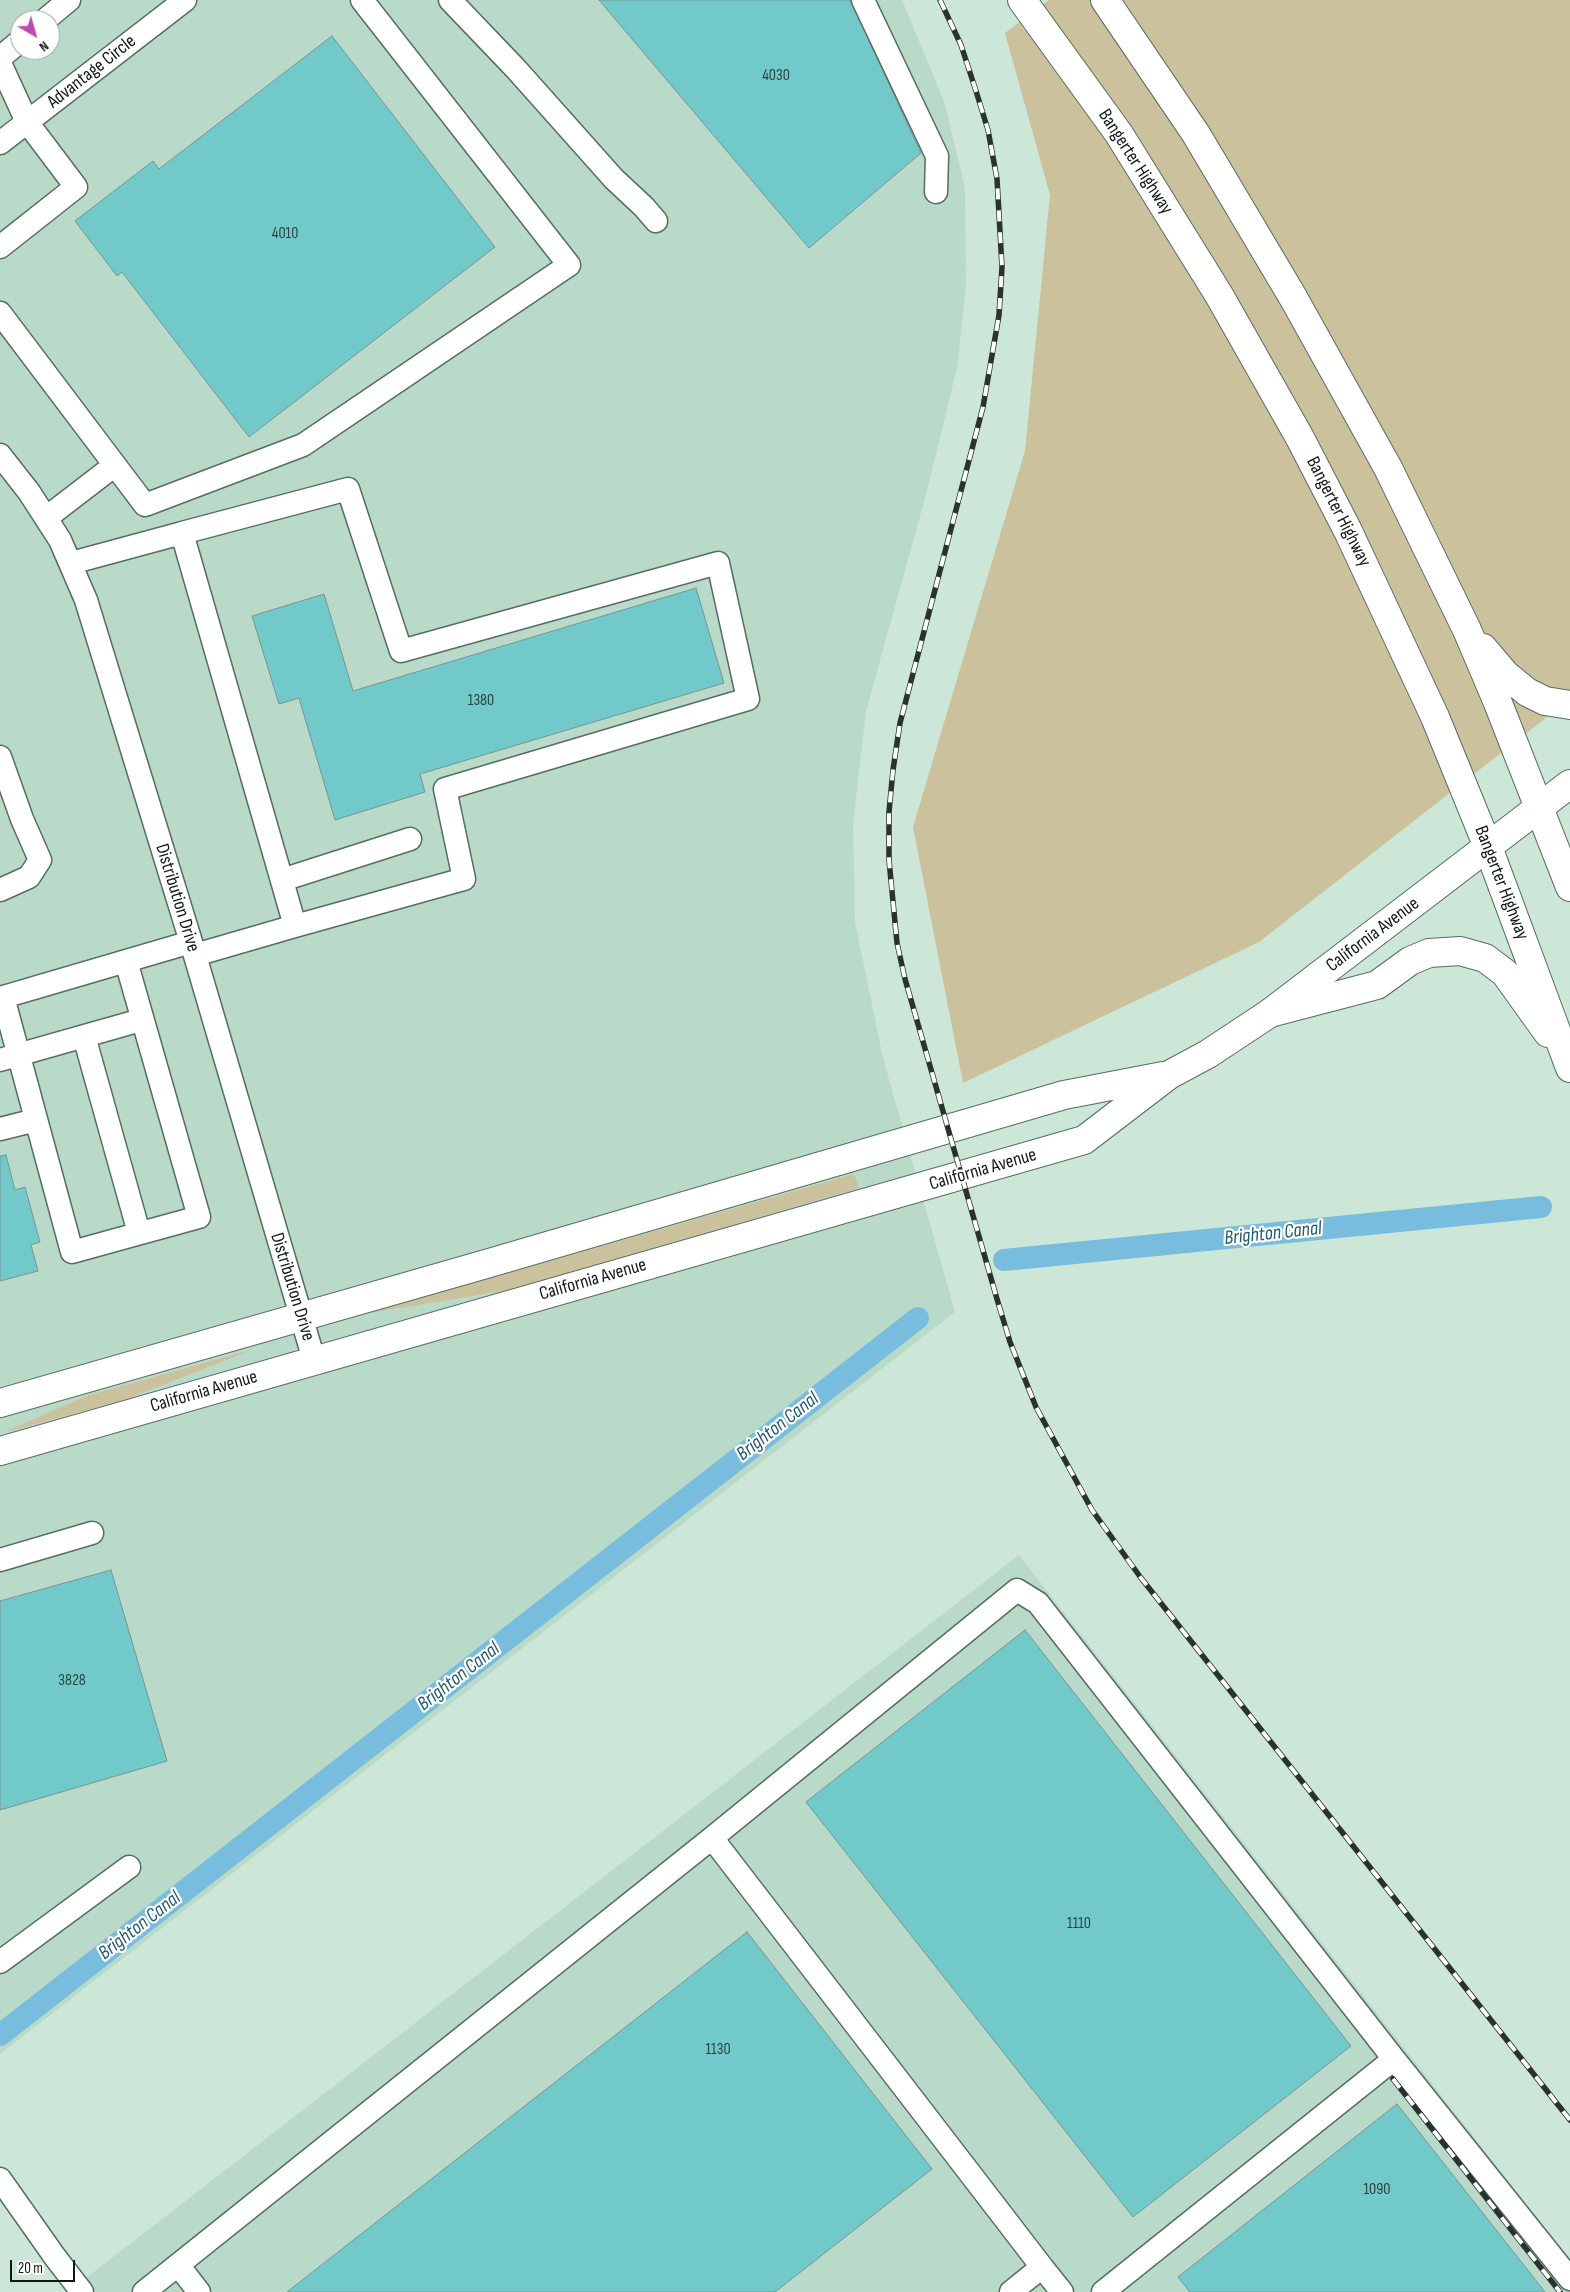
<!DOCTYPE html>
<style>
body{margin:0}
#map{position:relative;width:1570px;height:2292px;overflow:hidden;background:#cce6d8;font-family:"Sofia Sans Condensed",sans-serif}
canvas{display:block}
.north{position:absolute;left:10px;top:10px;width:50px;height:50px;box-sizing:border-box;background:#fff;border:1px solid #9fa3a1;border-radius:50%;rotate:142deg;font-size:14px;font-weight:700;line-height:20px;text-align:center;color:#101915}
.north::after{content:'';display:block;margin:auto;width:18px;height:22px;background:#b94eb0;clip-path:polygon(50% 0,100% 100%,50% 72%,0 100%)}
.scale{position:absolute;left:10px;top:2260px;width:65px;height:22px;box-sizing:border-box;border:2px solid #101915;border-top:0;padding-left:6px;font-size:15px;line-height:18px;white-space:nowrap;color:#101915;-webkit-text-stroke:4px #fff;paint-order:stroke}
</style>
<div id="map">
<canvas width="1570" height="2292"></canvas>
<div class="north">N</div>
<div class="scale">20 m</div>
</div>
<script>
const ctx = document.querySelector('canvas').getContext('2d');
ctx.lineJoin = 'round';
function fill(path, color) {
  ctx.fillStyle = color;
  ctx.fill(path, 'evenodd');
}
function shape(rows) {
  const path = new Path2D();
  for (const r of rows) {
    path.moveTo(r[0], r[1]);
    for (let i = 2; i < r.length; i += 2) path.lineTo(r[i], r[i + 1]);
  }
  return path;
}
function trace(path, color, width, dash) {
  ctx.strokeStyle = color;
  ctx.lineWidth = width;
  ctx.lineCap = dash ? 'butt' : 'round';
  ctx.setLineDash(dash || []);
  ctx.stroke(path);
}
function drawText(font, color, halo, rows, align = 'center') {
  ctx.font = font + ' "Sofia Sans Condensed",sans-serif';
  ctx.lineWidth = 4.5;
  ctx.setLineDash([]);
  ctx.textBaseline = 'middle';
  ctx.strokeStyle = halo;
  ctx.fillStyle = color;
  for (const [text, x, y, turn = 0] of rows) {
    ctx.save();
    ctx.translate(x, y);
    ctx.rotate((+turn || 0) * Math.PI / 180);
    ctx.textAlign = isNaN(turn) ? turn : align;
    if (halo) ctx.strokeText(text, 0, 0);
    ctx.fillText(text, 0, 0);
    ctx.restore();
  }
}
fill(shape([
 [0,0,902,0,945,104,965,189,966,286,957,368,927,491,866,711,853,824,855,922,883,1058,955,1312,0,2054],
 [20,20,50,20,50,50,20,50],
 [1019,1555,1570,2260,1570,2292,68,2292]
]), '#badac9');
fill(shape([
 [1049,0,1570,0,1570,699,1259,942,963,1083,913,827,1025,451,1050,195,1005,33],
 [854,1174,859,1188,509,1290,369,1313],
 [254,1349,127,1399,3,1433,86,1396]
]), '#cbc19c');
trace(shape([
 [1004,1260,1541,1207],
 [0,2035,918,1318]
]), '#78bdde', 22);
const building = shape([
 [599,0,850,0,921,153,809,248,599,0],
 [332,36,495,247,249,437,122,272,117,276,75,221,153,161,159,169,332,36],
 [696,588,724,683,420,774,425,792,335,820,299,698,279,704,252,616,324,594,353,691,696,588],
 [6,1155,15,1190,25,1187,40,1242,31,1245,38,1271,0,1281,0,1156,6,1155],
 [111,1570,167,1761,0,1810,0,1601,111,1570],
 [1025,1630,1351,2046,1133,2217,806,1802,1025,1630],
 [747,1932,932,2169,775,2292,287,2292,747,1932],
 [1397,2104,1545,2292,1190,2292,1178,2277,1397,2104]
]);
fill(building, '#72c9c9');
trace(building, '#789595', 1);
const minor = shape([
 [450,0,516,69,614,179,644,207,656,221],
 [863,0,937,156,936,192],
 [45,20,69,0],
 [0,58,20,41],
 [0,63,27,122,76,187,0,247],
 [0,143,185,0],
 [0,313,145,505,303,445,569,265,362,0],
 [0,455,29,492,60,540,86,600,191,942,314,1360],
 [46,518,115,465],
 [182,533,348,489,401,651,718,563,748,699,445,789,464,879,295,926],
 [71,563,182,533,295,926,195,955],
 [0,757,22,819,40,860,29,877,0,890],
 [282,880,410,839],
 [3,997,72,1252,199,1217,126,961],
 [0,998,191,942],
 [84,1036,139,1233],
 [0,1060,141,1020],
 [0,1129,36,1120],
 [0,1560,92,1533],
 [712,1838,1042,2267,1011,2292],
 [0,1962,129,1867],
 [0,2179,55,2257,82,2292],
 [178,2265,199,2292],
 [1042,2267,1062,2292],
 [144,2292,712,1838,1017,1590,1038,1603,1394,2059,1570,2279],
 [1103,2292,1394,2059]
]);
const major = shape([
 [0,1403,486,1264,1064,1095,1163,1076],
 [0,1451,1084,1140,1169,1075,1208,1054,1270,1013,1570,784]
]);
const highway = shape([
 [1022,0,1119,134,1219,295,1300,438,1348,531,1435,717,1488,847,1570,1068],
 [1105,0,1196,134,1294,299,1388,468,1467,630,1498,703,1570,887],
 [1483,648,1505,674,1527,692,1545,701,1570,705],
 [1270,1013,1377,985,1410,961,1429,953,1460,951,1485,958,1505,973,1548,1033]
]);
trace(minor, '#566d61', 25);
trace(major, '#566d61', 30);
trace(highway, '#566d61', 30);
trace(minor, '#fff', 22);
trace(major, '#fff', 28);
trace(highway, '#fff', 28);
const rail = shape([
 [940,0,961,45,976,91,988,130,997,179,1002,267,999,315,983,407,900,723,893,770,889,812,889,860,897,943,905,979,997,1299,1010,1342,1036,1407,1092,1510,1141,1578,1570,2120],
 [1393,2079,1560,2292]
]);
trace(rail, '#28332e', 5.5);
trace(rail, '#fff', 4, [11]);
drawText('16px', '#284542', null, [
 ["4030",776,76],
 ["4010",285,234],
 ["1380",481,701],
 ["3828",72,1681],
 ["1110",1079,1924],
 ["1130",718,2050],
 ["1090",1377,2190]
]);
drawText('19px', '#101915', '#fff', [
 ["Advantage Circle",92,72,-38],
 ["Bangerter Highway",1135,162,57],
 ["Bangerter Highway",1338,512,63],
 ["Bangerter Highway",1501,883,69],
 ["Distribution Drive",177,898,73],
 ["California Avenue",1373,935,-37],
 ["California Avenue",983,1170,-16],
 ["California Avenue",593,1280,-16],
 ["Distribution Drive",292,1287,73],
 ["California Avenue",204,1392,-16]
]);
drawText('italic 20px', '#235971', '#fff', [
 ["Brighton Canal",1273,1234,-6],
 ["Brighton Canal",778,1427,-38],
 ["Brighton Canal",459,1677,-38],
 ["Brighton Canal",140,1926,-38]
]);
</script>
